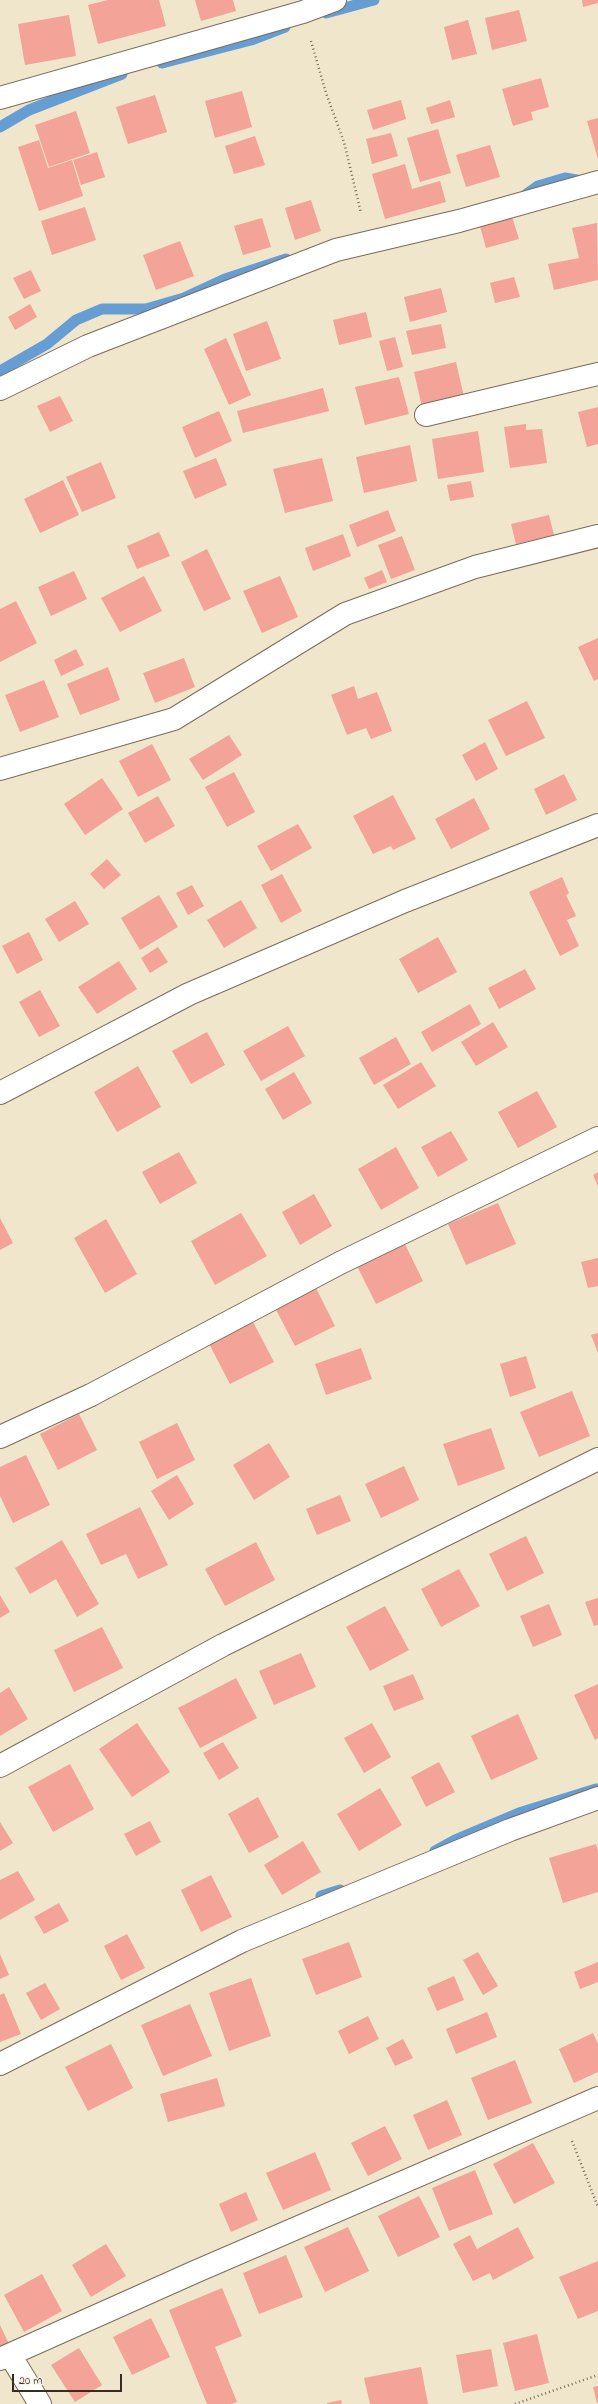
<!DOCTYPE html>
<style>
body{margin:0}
#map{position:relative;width:598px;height:2404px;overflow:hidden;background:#efe6cc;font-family:"Indie Flower",sans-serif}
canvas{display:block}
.scale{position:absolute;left:12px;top:2374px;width:110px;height:18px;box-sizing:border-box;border:2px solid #3b2a1e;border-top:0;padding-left:5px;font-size:12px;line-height:14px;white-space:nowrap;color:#3b2a1e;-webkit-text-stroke:3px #f7f3e8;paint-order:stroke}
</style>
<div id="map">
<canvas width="598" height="2404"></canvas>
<div class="scale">20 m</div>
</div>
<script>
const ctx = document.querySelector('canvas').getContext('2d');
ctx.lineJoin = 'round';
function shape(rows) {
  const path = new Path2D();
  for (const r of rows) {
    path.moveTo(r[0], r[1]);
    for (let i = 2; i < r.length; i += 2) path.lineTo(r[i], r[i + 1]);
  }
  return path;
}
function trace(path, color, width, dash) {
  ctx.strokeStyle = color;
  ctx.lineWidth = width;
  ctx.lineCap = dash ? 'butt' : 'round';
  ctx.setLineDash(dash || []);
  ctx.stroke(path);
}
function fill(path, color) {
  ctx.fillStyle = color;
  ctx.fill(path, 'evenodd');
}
trace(shape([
 [326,13,374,0],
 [162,63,251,40,285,27],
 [0,127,29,110,122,74],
 [524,196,538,186,565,178,582,181],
 [0,371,47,344,76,320,102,309,146,309,184,298,225,279,286,259],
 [435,1851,455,1840,519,1813,596,1789],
 [321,1896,340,1890]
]), '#669ed4', 11);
fill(shape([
 [108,0,159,0,166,26,98,44,88,5],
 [195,0,233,0,236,11,201,21],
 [582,0,598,0,598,3,583,7],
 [519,10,527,41,492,50,485,18],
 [69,15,76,56,25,65,18,24],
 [468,20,477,54,452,60,444,27],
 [541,78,549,107,531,112,533,120,513,126,502,89],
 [242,91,252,127,215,138,205,101],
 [155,95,167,132,128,144,116,107],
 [401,100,406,119,373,130,367,110],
 [450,100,455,117,431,124,426,108],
 [76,111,90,153,49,167,35,125],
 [598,118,598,159,587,121],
 [438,129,451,173,420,182,407,138],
 [391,133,398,156,372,164,366,139],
 [255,136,265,165,234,174,225,146],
 [39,140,48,168,72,160,83,196,39,211,18,147],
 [490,145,500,177,466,187,456,155],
 [97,152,105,177,81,185,73,160],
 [405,164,412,189,440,181,446,202,385,219,372,174],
 [311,200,321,231,295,240,285,208],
 [85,207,96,240,52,255,41,221],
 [510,210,519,239,486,248,478,219],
 [262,218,271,247,243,255,234,226],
 [597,223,598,280,554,290,548,264,579,258,572,228],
 [180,241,194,276,156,290,143,255],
 [31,270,41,291,24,299,13,278],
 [514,277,520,297,495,303,490,283],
 [441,288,447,312,410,322,404,297],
 [30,304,37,317,15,330,8,317],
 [366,312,372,337,339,345,333,320],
 [267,321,281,359,246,371,233,334],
 [441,324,446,348,412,355,406,331],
 [395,337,403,367,387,371,379,341],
 [226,338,251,395,229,405,204,349],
 [456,362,464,397,422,407,414,372],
 [399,377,409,414,365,425,355,387],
 [323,388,329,411,243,433,237,411],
 [60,396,73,421,50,432,37,406],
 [598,407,598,444,587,447,578,412],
 [219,411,232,441,195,458,182,427],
 [526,424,526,430,542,429,547,463,510,468,504,427],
 [478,431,484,472,438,479,432,439],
 [410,445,417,481,364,493,356,457],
 [216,458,227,485,195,499,183,471],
 [322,458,333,501,285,513,273,469],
 [101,462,116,498,82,512,66,477],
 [63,480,79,515,40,533,24,499],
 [471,481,474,497,450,501,447,485],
 [388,510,396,531,357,547,349,525],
 [549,515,554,535,516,544,511,524],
 [159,532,170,556,137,569,127,546],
 [343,534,351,556,313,571,305,548],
 [402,536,415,570,391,579,378,545],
 [207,549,231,599,204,611,181,562],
 [382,570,387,582,369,589,364,578],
 [74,571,87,599,51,616,38,587],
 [144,576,162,611,120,632,101,598],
 [280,576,298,617,262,633,243,591],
 [16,601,37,643,0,662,0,609],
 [598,638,598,679,594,681,578,647],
 [76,649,84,665,61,676,54,660],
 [184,658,195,687,155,703,143,673],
 [108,667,120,700,80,715,67,684],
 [44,680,59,717,20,732,5,695],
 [354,686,358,699,377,692,392,731,371,739,366,728,347,735,331,695],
 [527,701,545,738,506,756,488,720],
 [229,735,242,755,203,780,189,759],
 [485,742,498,769,476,781,462,755],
 [152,744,171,780,138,797,119,761],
 [234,772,255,812,227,827,205,787],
 [564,774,577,800,546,815,534,789],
 [102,778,123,809,85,835,64,804],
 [393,795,416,839,393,850,391,846,373,854,353,816],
 [158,796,175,826,145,843,128,813],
 [474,798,490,829,451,849,435,819],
 [298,824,312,848,271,871,257,846],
 [107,859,121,875,104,889,90,874],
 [282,874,302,911,281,923,261,885],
 [562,877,569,893,566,895,576,916,567,920,579,946,560,956,529,892],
 [192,885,204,906,188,915,176,893],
 [159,895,178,927,140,950,121,918],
 [241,900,257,928,224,948,207,920],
 [75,901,89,924,59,942,45,919],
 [29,932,43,960,17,974,2,946],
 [438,937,457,972,418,993,399,959],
 [158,947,168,962,150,973,141,958],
 [119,961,137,989,97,1014,78,987],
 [525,969,536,989,499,1009,488,988],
 [40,990,60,1026,39,1037,19,1002],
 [470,1004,481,1024,432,1052,421,1032],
 [493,1022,508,1047,476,1066,461,1042],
 [288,1026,305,1056,261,1081,243,1051],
 [207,1032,225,1065,191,1084,172,1051],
 [396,1037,411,1064,374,1085,359,1058],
 [421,1062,436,1086,398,1109,383,1085],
 [138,1066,161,1107,117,1132,94,1092],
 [294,1072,312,1103,283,1120,265,1089],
 [537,1091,557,1127,518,1148,498,1112],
 [451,1131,468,1160,438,1177,421,1147],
 [396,1147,419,1188,381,1210,358,1169],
 [179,1152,197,1183,160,1204,142,1172],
 [598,1172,598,1186,593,1175],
 [314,1194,332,1226,300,1245,282,1212],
 [498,1203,516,1244,466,1265,448,1224],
 [241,1213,267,1256,215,1285,191,1241],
 [0,1218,13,1243,0,1250],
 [106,1219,137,1274,105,1293,74,1238],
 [403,1240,423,1281,376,1304,356,1264],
 [598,1258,598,1286,588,1288,581,1262],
 [315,1286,335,1326,295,1346,274,1306],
 [251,1318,274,1362,230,1384,207,1340],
 [598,1333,598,1353,591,1335],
 [361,1348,372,1379,326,1395,315,1364],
 [526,1356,536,1388,510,1397,500,1364],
 [572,1391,590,1436,539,1457,520,1412],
 [79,1414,97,1450,58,1470,40,1434],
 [177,1423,195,1460,157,1479,139,1442],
 [491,1428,505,1469,458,1486,443,1444],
 [269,1443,290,1477,254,1500,233,1465],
 [26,1455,50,1505,13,1523,0,1496,0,1467],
 [404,1466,419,1500,381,1518,365,1484],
 [177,1475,194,1504,169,1520,151,1491],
 [340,1495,351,1521,317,1535,306,1509],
 [140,1507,168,1565,138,1579,126,1554,101,1565,86,1534],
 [526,1536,544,1573,507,1591,489,1554],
 [62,1540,99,1604,77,1617,56,1579,30,1594,15,1568],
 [256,1542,275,1580,225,1606,205,1569],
 [459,1569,480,1606,441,1627,421,1589],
 [0,1595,10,1612,0,1618],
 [598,1598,598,1625,594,1626,585,1602],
 [549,1604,562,1635,533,1647,520,1616],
 [385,1606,409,1650,370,1671,346,1627],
 [102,1627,123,1668,74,1692,54,1650],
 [301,1653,316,1687,274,1705,259,1671],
 [413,1674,424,1699,394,1711,383,1686],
 [236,1678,257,1718,200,1748,178,1708],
 [598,1684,598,1738,595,1740,574,1695],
 [9,1687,28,1719,0,1736,0,1693],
 [518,1714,538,1759,491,1780,471,1736],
 [137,1723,170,1772,132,1797,99,1749],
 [372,1723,391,1757,364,1773,344,1738],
 [223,1742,239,1768,219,1780,203,1753],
 [439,1762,455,1792,426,1807,411,1777],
 [70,1764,94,1809,53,1832,28,1787],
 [380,1788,402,1825,359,1851,337,1814],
 [258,1797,279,1837,249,1853,228,1814],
 [150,1821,161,1842,136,1856,124,1834],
 [0,1822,13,1843,0,1851],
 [303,1841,321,1872,282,1895,264,1865],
 [596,1844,598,1851,598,1892,563,1903,549,1858],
 [18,1871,35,1900,0,1920,0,1880],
 [211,1875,232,1917,201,1932,181,1890],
 [59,1903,69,1921,44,1934,34,1917],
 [127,1934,145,1968,121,1980,104,1946],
 [349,1942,362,1977,316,1995,302,1959],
 [478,1952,498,1986,483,1995,463,1960],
 [0,1954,9,1975,0,1979],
 [598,1962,598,1982,580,1989,574,1972],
 [454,1976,464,2000,437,2011,427,1988],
 [251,1978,271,2036,229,2051,209,1993],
 [45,1983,60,2009,41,2020,26,1993],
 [4,1993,21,2034,0,2042,0,1995],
 [190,2004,212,2056,163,2076,141,2025],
 [487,2012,497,2037,456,2054,446,2029],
 [368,2016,379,2039,349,2054,338,2031],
 [593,2033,598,2044,598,2072,574,2083,559,2049],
 [403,2039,413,2058,395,2066,386,2048],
 [111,2044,133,2088,88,2111,65,2067],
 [515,2060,532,2103,488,2120,471,2078],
 [217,2078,225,2106,168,2122,160,2094],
 [447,2100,462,2135,428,2150,413,2115],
 [385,2126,402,2159,368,2176,351,2143],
 [533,2143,555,2183,514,2204,493,2164],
 [315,2152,331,2190,283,2210,266,2173],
 [475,2170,493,2214,449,2231,432,2188],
 [246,2192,258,2220,231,2232,219,2204],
 [419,2196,440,2237,398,2257,378,2216],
 [348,2227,369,2271,325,2292,304,2247],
 [518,2227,534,2258,493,2280,490,2273,473,2281,453,2244,470,2235,477,2249],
 [106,2244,126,2276,91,2297,72,2265],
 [286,2255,303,2297,259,2314,243,2273],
 [598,2261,598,2311,578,2319,559,2277],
 [42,2274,62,2311,24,2332,4,2295],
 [222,2288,242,2336,215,2347,237,2402,231,2404,207,2404,169,2310],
 [151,2318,170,2357,132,2375,113,2337],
 [0,2325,10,2346,0,2350],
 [537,2334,549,2383,515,2391,503,2343],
 [79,2348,102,2385,75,2402,51,2365],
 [491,2349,498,2386,463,2393,456,2355],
 [421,2367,428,2404,370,2404,364,2378],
 [598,2386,598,2403,597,2403,593,2387],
 [341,2400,342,2404,327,2404,327,2403]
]), '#f3a398');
const street = shape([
 [0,98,303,12,335,0],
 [0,389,88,346,336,250,459,221,598,182],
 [426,415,598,374],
 [0,769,174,719,345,614,475,567,598,536],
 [0,1093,189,994,405,901,598,825],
 [0,1437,91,1395,340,1263,598,1138],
 [0,1766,223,1645,598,1459],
 [0,2064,242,1941,510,1830,598,1798],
 [10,2355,40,2404],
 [0,2359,197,2271,598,2098]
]);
trace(street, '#7a6c5b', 24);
trace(shape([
 [311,41,326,93,344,142,361,213],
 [572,2141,598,2207],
 [515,2404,598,2375]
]), '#7a6c5b', 2.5, [1, 3]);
trace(street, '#fff', 22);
</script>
